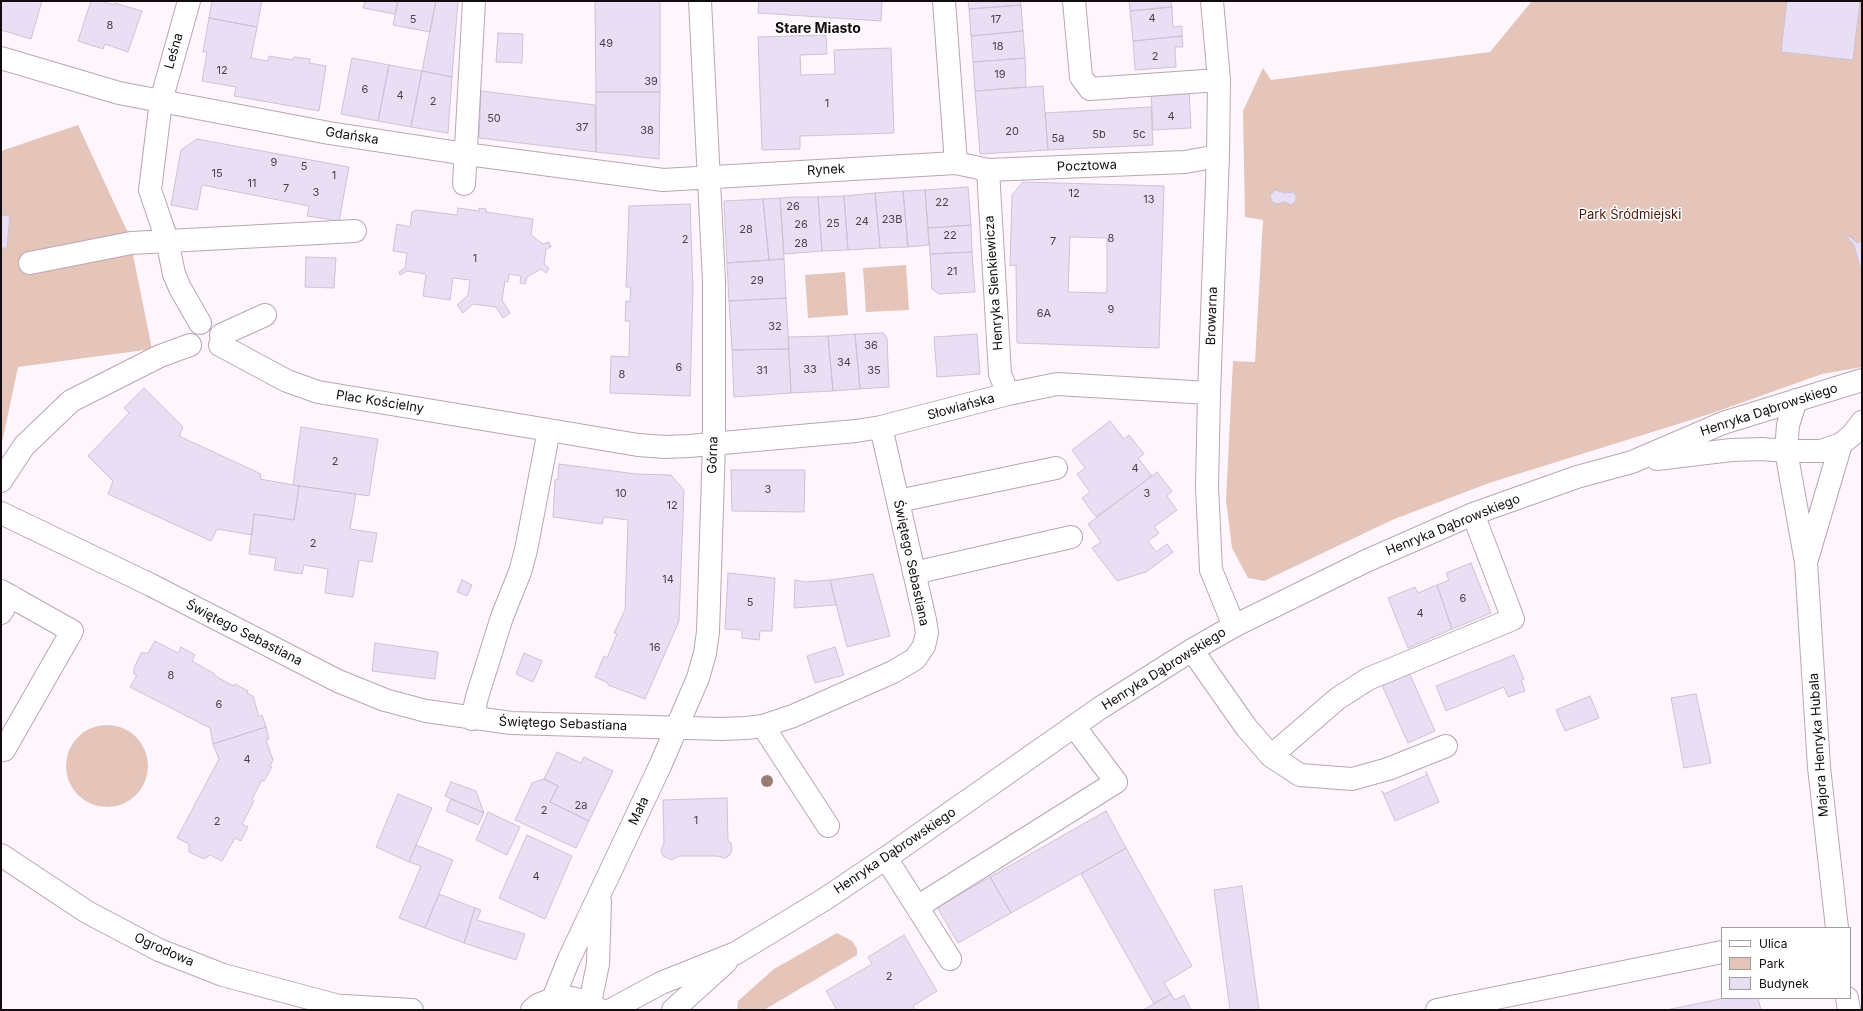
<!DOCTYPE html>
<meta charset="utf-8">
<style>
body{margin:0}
#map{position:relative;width:1863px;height:1011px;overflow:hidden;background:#fef6fc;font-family:Inter,sans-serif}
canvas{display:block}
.frame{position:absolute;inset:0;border:2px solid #120b10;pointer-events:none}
.legend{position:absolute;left:1721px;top:927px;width:130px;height:72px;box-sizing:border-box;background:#fff;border:1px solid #a09d9f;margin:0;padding:5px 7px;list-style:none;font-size:12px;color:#120b10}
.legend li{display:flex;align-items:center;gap:8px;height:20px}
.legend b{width:20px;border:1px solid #a09d9f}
</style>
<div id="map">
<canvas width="1863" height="1011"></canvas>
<div class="frame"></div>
<ul class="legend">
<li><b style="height:5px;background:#fff"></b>Ulica</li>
<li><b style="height:11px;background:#e5c4ba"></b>Park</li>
<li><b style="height:11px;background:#e9dff4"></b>Budynek</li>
</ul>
</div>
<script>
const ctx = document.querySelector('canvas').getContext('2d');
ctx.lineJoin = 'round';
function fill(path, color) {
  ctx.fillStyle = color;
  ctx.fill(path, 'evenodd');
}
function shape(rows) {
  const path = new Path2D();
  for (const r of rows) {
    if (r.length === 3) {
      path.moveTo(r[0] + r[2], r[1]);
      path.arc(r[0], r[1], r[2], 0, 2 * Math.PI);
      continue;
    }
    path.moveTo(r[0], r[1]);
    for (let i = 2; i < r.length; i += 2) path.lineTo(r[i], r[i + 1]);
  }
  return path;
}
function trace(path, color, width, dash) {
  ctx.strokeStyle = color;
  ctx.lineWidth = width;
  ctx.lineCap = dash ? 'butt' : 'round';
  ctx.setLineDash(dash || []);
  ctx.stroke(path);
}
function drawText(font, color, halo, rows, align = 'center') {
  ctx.font = font + ' Inter,sans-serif';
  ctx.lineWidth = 3;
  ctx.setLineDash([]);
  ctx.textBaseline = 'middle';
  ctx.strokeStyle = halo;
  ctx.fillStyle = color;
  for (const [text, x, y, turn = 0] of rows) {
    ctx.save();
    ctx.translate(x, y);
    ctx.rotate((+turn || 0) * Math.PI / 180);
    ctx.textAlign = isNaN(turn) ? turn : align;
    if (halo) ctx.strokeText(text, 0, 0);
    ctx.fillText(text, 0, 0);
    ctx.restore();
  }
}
fill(shape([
 [1532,1,1862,1,1862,367,1822,374,1710,414,1489,483,1392,520,1264,581,1248,578,1232,548,1226,500,1233,361,1255,362,1263,220,1245,217,1243,111,1263,68,1271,80,1490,52],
 [78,125,129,235,152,349,18,367,1,447,1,151],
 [906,265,909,310,866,312,863,268],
 [845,272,848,315,808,318,805,275],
 [107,766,41],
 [837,933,852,941,857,949,857,955,764,1010,737,1010,738,1001,774,969]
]), '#e5c4ba');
const building = shape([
 [1,1,42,1,31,39,1,30,1,1],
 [91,1,101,1,114,5,115,3,142,11,128,52,105,44,103,49,78,41,91,1],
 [212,1,262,1,257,27,209,18,212,1],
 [365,1,398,1,395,14,363,8,365,1],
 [398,1,436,1,430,32,393,25,398,1],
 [436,1,458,1,452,77,422,71,436,1],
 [595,1,660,1,660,92,596,92,595,1],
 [759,1,882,1,881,21,758,13,759,1],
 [968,1,1020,1,1021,5,969,9,968,1],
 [1129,1,1171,1,1172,7,1130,11,1129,1],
 [1787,1,1860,1,1853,60,1781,52,1787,1],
 [1021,5,1023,31,971,36,969,9,1021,5],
 [1172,7,1173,27,1182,26,1182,36,1133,41,1130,11,1172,7],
 [209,18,257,27,251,58,268,61,269,56,293,60,294,57,310,59,309,63,326,66,319,111,234,96,236,87,202,81,207,52,203,52,209,18],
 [1023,31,1025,58,973,62,971,36,1023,31],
 [498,33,523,34,522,63,496,62,498,33],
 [826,35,827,54,800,55,801,75,835,74,834,50,891,48,894,133,800,136,800,149,762,150,758,37,826,35],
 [1182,36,1183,47,1175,47,1176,67,1135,70,1133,41,1182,36],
 [352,58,389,65,378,121,341,114,352,58],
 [1025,58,1026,87,975,91,973,62,1025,58],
 [389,65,422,71,411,127,378,121,389,65],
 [422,71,452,77,448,133,411,127,422,71],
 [1043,86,1048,150,980,154,975,91,1043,86],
 [1189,90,1191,128,1153,130,1151,92,1189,90],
 [481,91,595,105,596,152,479,138,481,91],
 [596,92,660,92,659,159,596,152,596,92],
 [1151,107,1153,145,1048,150,1045,113,1151,107],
 [197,139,349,167,339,221,307,216,309,206,202,185,197,210,171,205,181,150,197,139],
 [1023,182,1164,186,1159,348,1017,343,1016,265,1010,266,1012,195,1023,182],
 [1070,237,1107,238,1107,293,1068,292,1070,237],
 [968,187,971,225,928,228,925,190,968,187],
 [925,190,929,245,908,247,903,191,925,190],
 [1275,190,1285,193,1293,192,1296,195,1296,201,1291,205,1285,202,1277,204,1272,202,1270,196,1275,190],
 [903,191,908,247,880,248,875,193,903,191],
 [875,193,880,248,848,250,844,196,875,193],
 [844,196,848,250,822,251,818,197,844,196],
 [794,197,818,197,822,251,784,254,780,198,794,197],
 [780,198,784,259,769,260,763,199,780,198],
 [763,199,769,260,727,263,724,201,763,199],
 [690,204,693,289,690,396,610,393,611,356,629,357,630,321,625,321,626,301,630,302,631,287,626,287,629,206,690,204],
 [458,208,479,211,479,208,486,209,486,212,533,219,531,235,543,244,549,242,551,247,546,249,544,264,549,268,546,273,541,269,527,277,525,284,520,283,521,276,509,274,508,282,505,281,502,300,510,313,503,318,496,307,473,304,463,313,457,305,468,295,470,280,453,278,450,300,423,296,426,274,407,271,400,275,399,272,405,268,407,253,393,251,397,224,410,227,412,212,417,210,457,215,458,208],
 [1,215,10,216,7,248,1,248,1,215],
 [971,225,972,252,930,254,928,228,971,225],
 [1849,236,1857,243,1862,241,1862,274,1854,245,1847,237,1849,236],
 [972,252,975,292,939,294,932,289,930,254,972,252],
 [306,257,336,258,334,288,305,287,306,257],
 [784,259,786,298,729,301,727,263,784,259],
 [786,298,789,349,732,350,729,301,786,298],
 [883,333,887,338,889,387,860,389,855,334,883,333],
 [855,334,860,389,833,391,828,336,855,334],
 [977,334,980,374,937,377,934,337,977,334],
 [828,336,833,391,791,393,788,337,828,336],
 [789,349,791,393,734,397,732,350,789,349],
 [144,388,183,427,179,436,261,474,260,479,299,486,294,520,254,514,252,535,217,529,211,541,108,494,113,481,88,456,129,413,124,408,144,388],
 [1110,421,1124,439,1129,435,1144,454,1138,458,1152,476,1096,517,1082,498,1090,492,1077,474,1085,468,1072,450,1110,421],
 [301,427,378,439,369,496,293,485,301,427],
 [559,464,636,474,671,475,684,490,679,621,645,699,608,685,608,683,595,677,604,656,607,658,617,634,614,633,625,610,628,520,604,517,602,524,553,517,555,480,558,479,559,464],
 [731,470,805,470,804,512,732,511,731,470],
 [1157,472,1172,491,1167,496,1177,510,1154,527,1159,533,1148,541,1156,552,1167,544,1173,552,1146,572,1117,581,1092,548,1101,542,1088,524,1157,472],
 [299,486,356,494,350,529,377,533,372,562,359,560,353,597,325,593,328,569,304,565,302,574,274,570,276,558,249,554,254,514,294,520,299,486],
 [1471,563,1491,613,1452,629,1437,585,1449,580,1446,573,1471,563],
 [728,573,775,578,772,631,760,631,759,640,742,638,742,630,725,629,728,573],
 [873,574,890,636,847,647,830,580,873,574],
 [462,580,472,585,467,596,457,592,462,580],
 [795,580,805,582,830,580,836,605,794,608,795,580],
 [1437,585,1452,629,1408,648,1388,598,1415,587,1418,593,1437,585],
 [155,641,178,653,181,647,195,655,192,661,215,674,214,675,233,686,235,684,248,691,247,693,253,696,259,717,262,715,266,727,213,744,210,728,130,687,137,675,134,674,134,668,141,653,148,653,155,641],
 [375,643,438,652,435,679,372,671,375,643],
 [835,647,844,675,815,683,807,656,835,647],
 [524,653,542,661,533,682,516,674,524,653],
 [1514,655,1524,679,1521,680,1525,691,1508,697,1504,687,1446,711,1436,686,1514,655],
 [1408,670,1435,731,1408,743,1381,683,1408,670],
 [1696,694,1711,763,1684,768,1671,698,1696,694],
 [1590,696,1599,718,1565,731,1556,710,1590,696],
 [266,727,269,739,266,740,273,760,270,766,272,767,264,781,262,780,252,799,254,801,242,824,248,827,241,841,235,838,222,861,210,855,204,859,189,852,189,844,177,838,219,759,213,744,266,727],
 [557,752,581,763,584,757,613,771,589,821,550,802,558,786,544,779,557,752],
 [1426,772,1439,802,1395,821,1382,791,1384,794,1427,775,1426,772],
 [544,779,558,786,550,802,589,821,576,848,515,820,532,783,544,779],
 [451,782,476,791,484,813,445,796,451,782],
 [398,794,432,808,409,862,376,847,398,794],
 [727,798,728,841,731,843,732,849,730,855,725,858,716,856,679,856,672,860,663,856,661,850,664,843,663,800,727,798],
 [451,799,484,813,478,825,446,811,451,799],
 [1106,811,1126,848,1011,913,990,877,1106,811],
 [488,812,520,827,507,855,476,840,488,812],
 [527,835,572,856,545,919,499,898,527,835],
 [416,845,453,860,425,928,399,918,421,866,409,862,416,845],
 [1126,848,1192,966,1164,983,1171,994,1154,1004,1081,874,1126,848],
 [990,877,1011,913,958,943,937,907,990,877],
 [1242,886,1259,1010,1230,1010,1214,890,1242,886],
 [439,894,475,908,464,943,425,928,439,894],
 [475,908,481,910,477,920,525,934,516,960,464,943,475,908],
 [904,935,937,991,913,1006,916,1010,837,1010,826,991,872,964,868,957,904,935],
 [1171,994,1175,1000,1184,995,1191,1010,1143,1010,1171,994],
 [1725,998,1758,998,1761,1010,1666,1010,1725,998]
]);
fill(building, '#e9dff4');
trace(building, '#ccc2d7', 1);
const minor = shape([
 [189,1,161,101,150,190,167,240,174,274,180,288,200,323],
 [944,1,956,163],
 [1074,1,1081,77,1090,89,1219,80],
 [1212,1,1219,80,1218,156,1209,393,1207,487,1211,570,1234,626],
 [1,58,119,93,329,133,466,154,663,180,956,163,988,170,1185,162,1218,156],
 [988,170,1000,374,1008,394],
 [464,184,474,1],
 [30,263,131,243,355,231],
 [221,335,265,315],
 [220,345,287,381,318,392,549,430],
 [1796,400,1788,425,1786,451,1806,562,1819,767,1837,928],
 [1657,459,1731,450,1762,449,1786,451,1821,451,1841,444,1852,435,1862,422],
 [1,481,24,446,71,401,160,356,190,345],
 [898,501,1056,468],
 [1,513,151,585,338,681,385,700,426,711,511,723,722,729,746,728,763,726,793,716,893,672,915,659,924,646,927,633,925,620,881,427],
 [1807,559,1841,444],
 [914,573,1071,537],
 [1,591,72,631,4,750,1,747],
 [1,613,11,596],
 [1192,650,1246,727,1271,756,1300,775,1352,779,1388,769,1446,746],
 [472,719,477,697,502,617,520,572,526,550,549,430,638,445,665,447,689,446,856,431,881,427,1008,394,1057,384,1209,393],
 [763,726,828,826],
 [1271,756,1337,699,1368,679,1513,619,1473,514],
 [1,855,87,912,159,950,223,975,354,1010],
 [886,858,950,959],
 [917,907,1116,782,1074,726],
 [1847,998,1849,1010],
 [553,999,569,959,660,766,698,678,705,653,708,632,714,444,714,281,700,1],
 [590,1003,598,964,600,902],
 [344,1006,412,1010],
 [532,1010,538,1005,553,999,572,998,590,1003,600,1010],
 [611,1010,661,983,736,953,825,899,886,858,1100,708,1192,650,1234,626,1366,561,1473,514,1577,477,1632,462,1723,423,1862,380],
 [673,1010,726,962],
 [1437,1010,1722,952]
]);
trace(minor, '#baa5b4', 24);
trace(minor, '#fff', 22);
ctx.fillStyle = '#9a7c77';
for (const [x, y] of [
 [767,781]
]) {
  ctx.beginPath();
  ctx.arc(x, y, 6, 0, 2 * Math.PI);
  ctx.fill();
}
drawText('11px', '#484049', null, [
 ["4",1152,19],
 ["5",413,20],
 ["17",996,20],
 ["8",110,26],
 ["49",606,44],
 ["18",998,47],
 ["2",1155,57],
 ["12",222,71],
 ["19",1000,75],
 ["39",651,82],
 ["6",365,90],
 ["4",400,96],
 ["2",433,102],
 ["1",827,104],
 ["4",1171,117],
 ["50",494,119],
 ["37",582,128],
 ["38",647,131],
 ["20",1012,132],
 ["5b",1099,135],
 ["5c",1139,135],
 ["5a",1058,139],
 ["9",274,163],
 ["5",304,167],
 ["15",217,174],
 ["1",334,176],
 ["11",252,184],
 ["7",286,189],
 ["3",316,193],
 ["12",1074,194],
 ["13",1149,200],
 ["22",942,203],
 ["26",793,207],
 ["23B",892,220],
 ["24",862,222],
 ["25",833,224],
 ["26",801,225],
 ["28",746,230],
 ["22",950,236],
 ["8",1111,239],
 ["2",685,240],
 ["7",1053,242],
 ["28",801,244],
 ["1",475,259],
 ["21",952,272],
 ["29",757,281],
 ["9",1111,310],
 ["6A",1044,314],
 ["32",775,327],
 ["36",871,346],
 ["34",844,363],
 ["6",679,368],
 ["33",810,370],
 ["31",762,371],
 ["35",874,371],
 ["8",622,375],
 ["2",335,462],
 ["4",1135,469],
 ["3",768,490],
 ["10",621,494],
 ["3",1147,494],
 ["12",672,506],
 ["2",313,544],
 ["14",668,580],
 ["6",1463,599],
 ["5",750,603],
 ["4",1420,614],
 ["16",655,648],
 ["8",171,676],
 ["6",219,705],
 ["4",247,760],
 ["2a",581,806],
 ["2",544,811],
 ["1",696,821],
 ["2",217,822],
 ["4",536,877],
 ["2",889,977]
]);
drawText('13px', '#120b10', '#fff', [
 ["Leśna",174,51,-74],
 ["Gdańska",352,136,9],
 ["Pocztowa",1087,166,-2],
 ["Rynek",826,170,-3],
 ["Henryka Sienkiewicza",994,283,-94],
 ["Browarna",1212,316,-88],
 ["Plac Kościelny",380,402,9],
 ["Słowiańska",961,407,-15],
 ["Henryka Dąbrowskiego",1769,410,-18],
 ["Górna",713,455,-88],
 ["Henryka Dąbrowskiego",1453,525,-22],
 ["Świętego Sebastiana",911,563,78],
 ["Świętego Sebastiana",244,633,27],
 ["Henryka Dąbrowskiego",1164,669,-32],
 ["Świętego Sebastiana",563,724,2],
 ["Majora Henryka Hubala",1819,745,-94],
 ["Mała",639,811,-65],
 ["Henryka Dąbrowskiego",895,851,-34],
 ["Ogrodowa",164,950,24]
]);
drawText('13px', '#49180a', '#fff', [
 ["Park Śródmiejski",1630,215]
]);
drawText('bold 14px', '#120b10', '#fff', [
 ["Stare Miasto",818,29]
]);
</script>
